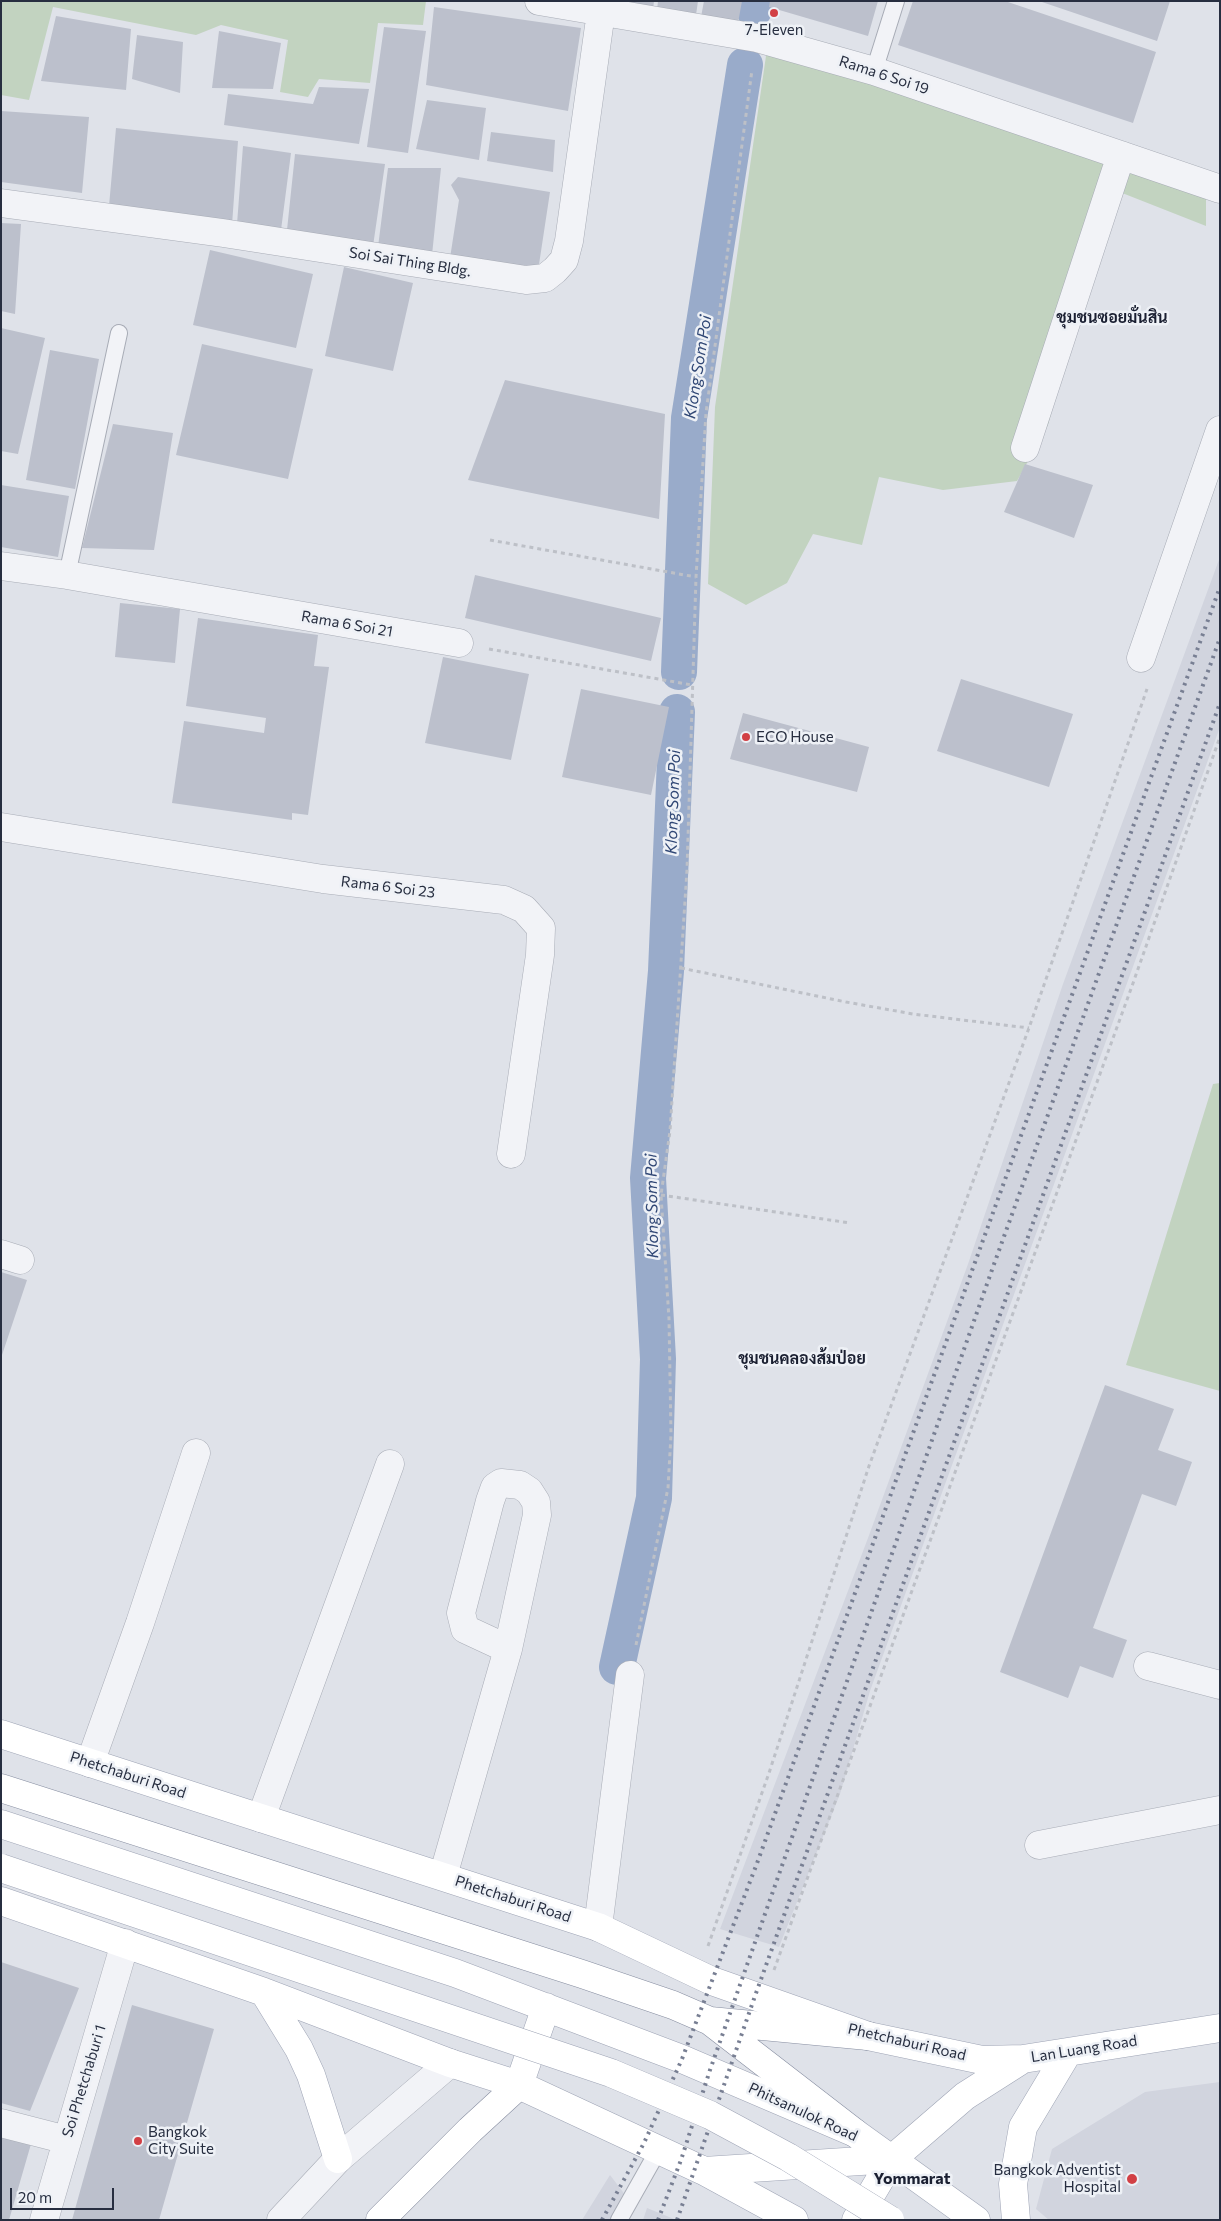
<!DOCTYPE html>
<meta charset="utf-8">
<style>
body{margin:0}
#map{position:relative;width:1221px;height:2221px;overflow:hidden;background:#dfe2e9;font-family:Commissioner,sans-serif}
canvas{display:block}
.frame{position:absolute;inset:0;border:2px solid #272e40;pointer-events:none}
.scale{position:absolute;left:10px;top:2188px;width:104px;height:22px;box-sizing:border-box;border:2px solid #272e40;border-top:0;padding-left:6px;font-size:15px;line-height:18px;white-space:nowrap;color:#272e40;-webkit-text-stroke:4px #eef1f6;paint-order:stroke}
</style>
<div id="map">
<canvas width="1221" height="2221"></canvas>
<div class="frame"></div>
<div class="scale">20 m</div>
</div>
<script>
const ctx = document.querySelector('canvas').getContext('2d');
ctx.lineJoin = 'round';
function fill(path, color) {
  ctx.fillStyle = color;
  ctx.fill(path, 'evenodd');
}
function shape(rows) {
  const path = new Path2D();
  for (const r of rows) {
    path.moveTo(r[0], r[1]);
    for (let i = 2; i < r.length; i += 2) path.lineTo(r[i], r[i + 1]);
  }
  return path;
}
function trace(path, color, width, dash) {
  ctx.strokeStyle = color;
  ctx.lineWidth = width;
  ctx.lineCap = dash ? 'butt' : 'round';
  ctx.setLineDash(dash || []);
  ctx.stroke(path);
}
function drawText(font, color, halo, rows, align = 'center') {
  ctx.font = font + ' Commissioner,Sarabun,sans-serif';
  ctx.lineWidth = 5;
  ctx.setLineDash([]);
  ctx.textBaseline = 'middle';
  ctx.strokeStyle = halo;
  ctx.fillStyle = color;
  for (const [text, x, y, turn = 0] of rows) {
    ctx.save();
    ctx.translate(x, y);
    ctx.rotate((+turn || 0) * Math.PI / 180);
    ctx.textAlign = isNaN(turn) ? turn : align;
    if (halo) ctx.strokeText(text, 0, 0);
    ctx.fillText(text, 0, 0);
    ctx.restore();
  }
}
fill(shape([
 [1220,557,1220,727,870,1691,840,1794,779,1947,720,1929,868,1538,968,1264,1063,984],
 [1220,2082,1220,2220,1049,2220,1036,2209,1052,2149,1145,2092],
 [610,2175,626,2196,611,2220,582,2220],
 [647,2208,674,2219,674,2220,643,2220]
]), '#d1d4de');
fill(shape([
 [1,1,426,1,423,25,378,23,370,83,319,79,308,97,280,92,288,40,221,25,196,35,53,7,29,100,1,95],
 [767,49,1206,194,1206,226,1112,189,1048,425,1017,481,943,490,879,477,862,545,813,534,787,583,746,605,708,584,715,407],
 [1220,1083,1220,1391,1126,1365,1213,1084]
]), '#c2d3c0');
trace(shape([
 [754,10,755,1],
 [679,672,689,418,745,65],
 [617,1667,654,1498,658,1359,648,1178,666,971,677,712]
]), '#99abca', 36);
fill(shape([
 [621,1,654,1,653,9],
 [658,1,698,1,696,15,657,10],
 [704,1,742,1,738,23,701,17],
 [770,1,878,1,868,36,769,7],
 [913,1,1005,1,1156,52,1133,123,898,45],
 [1039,1,1170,1,1157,41],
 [434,7,581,28,568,111,426,85],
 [56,16,131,29,126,90,41,81],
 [384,27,426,31,408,153,367,147],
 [219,31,281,43,273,89,212,88],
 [137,35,183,42,180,93,132,79],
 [319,87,369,89,359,144,224,125,228,94,313,104],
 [427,100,486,108,479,160,416,149],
 [1,111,89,117,82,193,1,182],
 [116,128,238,141,232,225,109,206],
 [491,132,555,140,553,172,487,161],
 [243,146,291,153,281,230,237,224],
 [295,154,385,164,373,246,287,230],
 [388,168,441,168,432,255,378,247],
 [458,177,550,192,538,271,450,258,459,200,451,185],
 [1,223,21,224,15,314,1,311],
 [210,250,313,274,296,348,193,325],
 [344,267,413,283,393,371,325,356],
 [1,328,45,338,18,454,1,451],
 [202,344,313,369,288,479,176,455],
 [50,350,99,359,75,489,26,480],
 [505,380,665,414,659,519,468,480],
 [113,424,173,433,154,550,82,548],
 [1025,464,1093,485,1074,538,1004,512],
 [1,485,69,496,58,557,1,547],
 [475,575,661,618,651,661,465,618],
 [120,603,180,609,175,663,115,657],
 [198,618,318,635,314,666,329,667,308,815,292,813,292,820,172,803,184,721,264,733,266,718,186,706],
 [443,657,529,674,511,760,425,743],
 [961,679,1073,714,1049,787,937,751],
 [581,689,669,707,651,795,562,777],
 [743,713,869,747,857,792,730,759],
 [1,1272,27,1280,2,1355,1,1354],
 [1105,1385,1174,1409,1158,1450,1192,1462,1176,1506,1142,1494,1093,1628,1127,1640,1113,1678,1080,1666,1068,1698,1000,1672],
 [1,1962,79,1988,30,2111,1,2103],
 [132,2005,214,2029,159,2220,72,2220],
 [1,2137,31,2144,9,2220,1,2220]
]), '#bcc0cc');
const service = shape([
 [874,71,896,1],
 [67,575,119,333],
 [619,2220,659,2149]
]);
const minor = shape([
 [539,1,757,38,874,71,1220,189],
 [1,203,223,233,526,280,545,278,555,270,564,260,569,241,601,12],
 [1025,448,1121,155],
 [1,566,67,575,459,643],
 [1141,658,1220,430],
 [1,827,323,879,504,900,524,909,541,928,540,955,511,1154],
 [1,1254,20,1260],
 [1148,1666,1220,1685],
 [90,1763,140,1623,196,1453],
 [261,1818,390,1464],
 [1039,1845,1220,1810],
 [443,1876,508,1649,537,1515,536,1502,529,1491,520,1485,501,1483,495,1487,490,1501,461,1613,465,1629,508,1649],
 [598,1927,630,1675],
 [1,2123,67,2140],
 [44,2220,125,1943],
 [281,2220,338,2159,450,2063]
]);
const primary = shape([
 [1,1734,598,1927,712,1981,868,2036,982,2060,1023,2059],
 [1,1824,455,1973,682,2059,855,2133,976,2220],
 [1,1901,264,1992,450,2063,519,2085,704,2171,794,2220],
 [264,1992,299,2049,311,2075,338,2159],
 [519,2085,546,2007],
 [704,2171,892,2159],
 [856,2220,892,2159,965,2096,1023,2059,1220,2028],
 [1016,2220,1013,2184,1023,2127,1068,2052]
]);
const motorway = shape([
 [1,1788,582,1974,673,2005,710,2021,868,2036],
 [710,2021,855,2133],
 [380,2220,470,2130,519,2085]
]);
trace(service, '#a8acb6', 18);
trace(minor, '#a8acb6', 29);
trace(primary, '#9ea4b5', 29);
trace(motorway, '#868da0', 29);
trace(shape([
 [490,540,696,577],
 [489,649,692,685],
 [681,968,846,1002,913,1014,1029,1028],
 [661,1195,850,1223],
 [636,1645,668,1488,671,1435,669,1319,661,1195,670,1131,687,870,696,577,706,413,752,70],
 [708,1946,769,1773,869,1466,1029,1028,1147,689],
 [774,1970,1132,986,1220,737]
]), '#bdc0c7', 3, [4, 4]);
trace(service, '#f2f3f7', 16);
trace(minor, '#f2f3f7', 28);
trace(primary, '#fff', 28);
trace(motorway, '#fff', 28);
trace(shape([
 [602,2220,644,2143,682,2059,756,1866,1220,587],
 [658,2220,681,2160,710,2070,993,1267,1220,638],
 [677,2220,755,1996,1220,703]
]), '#787f93', 4, [2.5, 5]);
const primaryBridge = shape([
 [1,1868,611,2073,710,2115,788,2157,890,2220]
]);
trace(primaryBridge, '#9ea4b5', 29, []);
trace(primaryBridge, '#fff', 28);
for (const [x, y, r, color] of [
 [774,13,5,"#d24045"],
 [746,737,5,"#d24045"],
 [138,2141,5,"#d24045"],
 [1132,2179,6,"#d24045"]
]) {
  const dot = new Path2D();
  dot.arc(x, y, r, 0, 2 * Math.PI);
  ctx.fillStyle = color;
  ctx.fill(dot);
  trace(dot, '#eef1f6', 2);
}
drawText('15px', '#272e40', '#eef1f6', [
 ["7-Eleven",774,30,"center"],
 ["ECO House",756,737],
 ["Bangkok",148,2132],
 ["City Suite",148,2149],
 ["Bangkok Adventist",1121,2170,"right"],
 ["Hospital",1121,2187,"right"]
], 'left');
drawText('15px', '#272e40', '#eef1f6', [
 ["Rama 6 Soi 19",884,75,18],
 ["Soi Sai Thing Bldg.",410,262,9],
 ["Rama 6 Soi 21",347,624,10],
 ["Rama 6 Soi 23",388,887,7],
 ["Phetchaburi Road",128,1775,18],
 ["Phetchaburi Road",513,1899,18],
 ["Phetchaburi Road",907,2042,13],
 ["Lan Luang Road",1084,2049,-9],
 ["Soi Phetchaburi 1",84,2081,-73],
 ["Phitsanulok Road",803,2112,25]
]);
drawText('bold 16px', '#1a1f31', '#eef1f6', [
 ["ชุมชนซอยมั่นสิน",1112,318],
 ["ชุมชนคลองส้มป่อย",802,1359],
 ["Yommarat",912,2179]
]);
drawText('italic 16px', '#304775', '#eef1f6', [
 ["Klong Som Poi",698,367,-81],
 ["Klong Som Poi",673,802,-88],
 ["Klong Som Poi",652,1206,-91]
]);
</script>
